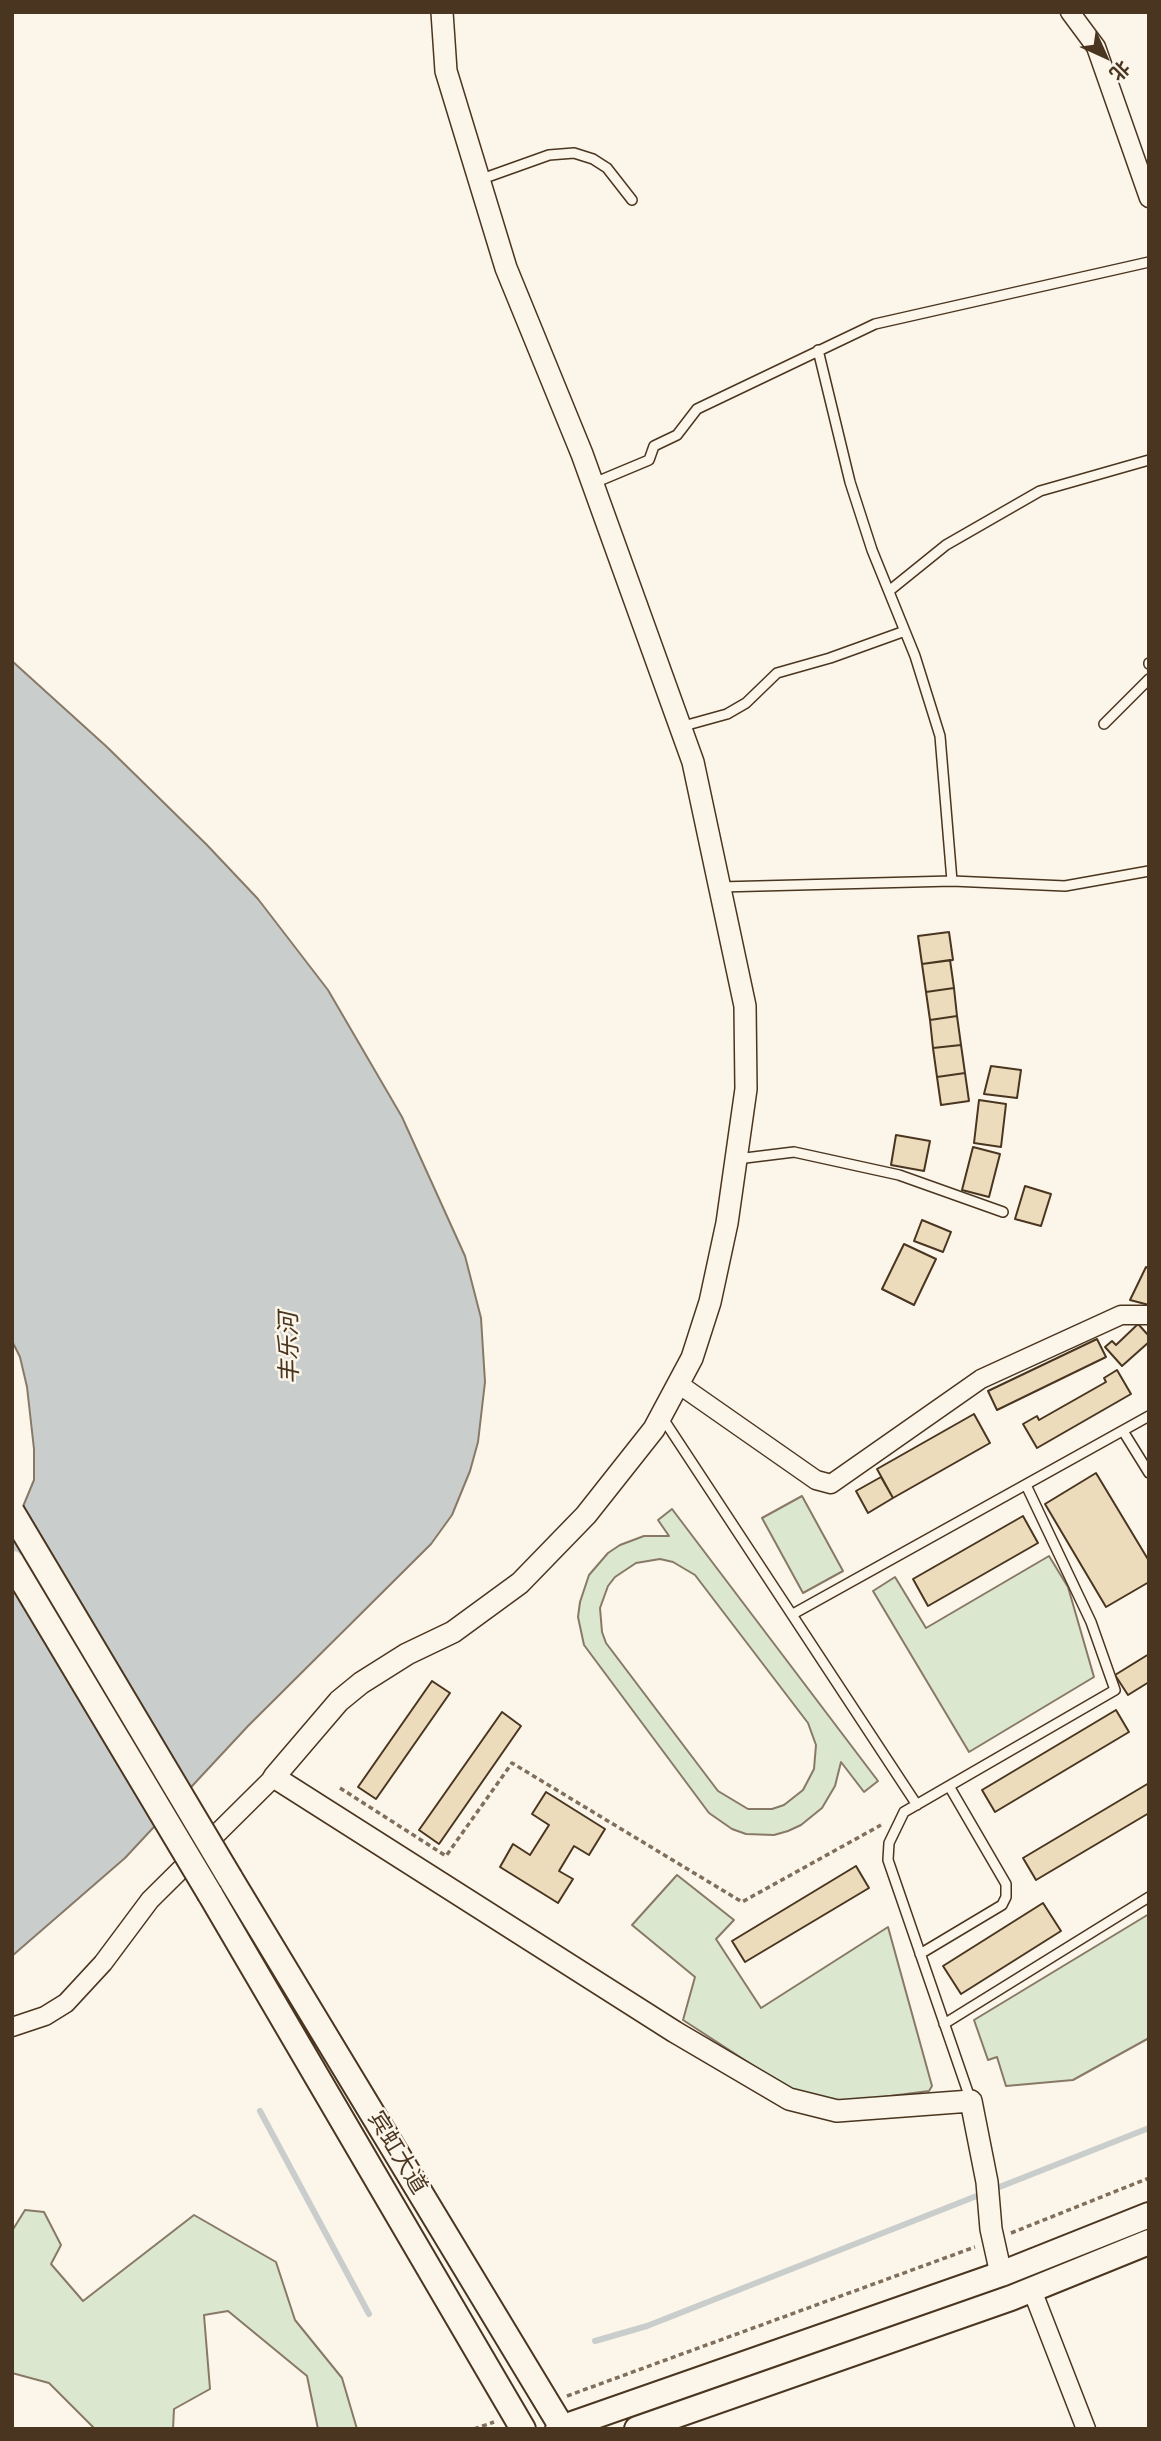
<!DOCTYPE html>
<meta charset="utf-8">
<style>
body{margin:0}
#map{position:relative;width:1161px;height:2441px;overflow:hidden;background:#fbf6e9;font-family:"Noto Sans","Noto Sans SC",sans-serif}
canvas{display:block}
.frame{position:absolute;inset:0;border:14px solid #4a3520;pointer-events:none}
.north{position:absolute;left:1070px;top:21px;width:70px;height:70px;-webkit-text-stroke:5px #fbf6e9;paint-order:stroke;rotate:135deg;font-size:19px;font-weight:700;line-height:28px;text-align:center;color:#4a3520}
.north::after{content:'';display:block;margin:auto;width:24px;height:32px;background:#4a3520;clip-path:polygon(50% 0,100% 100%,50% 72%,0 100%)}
</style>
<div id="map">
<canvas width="1161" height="2441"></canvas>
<div class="frame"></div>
<div class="north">北</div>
</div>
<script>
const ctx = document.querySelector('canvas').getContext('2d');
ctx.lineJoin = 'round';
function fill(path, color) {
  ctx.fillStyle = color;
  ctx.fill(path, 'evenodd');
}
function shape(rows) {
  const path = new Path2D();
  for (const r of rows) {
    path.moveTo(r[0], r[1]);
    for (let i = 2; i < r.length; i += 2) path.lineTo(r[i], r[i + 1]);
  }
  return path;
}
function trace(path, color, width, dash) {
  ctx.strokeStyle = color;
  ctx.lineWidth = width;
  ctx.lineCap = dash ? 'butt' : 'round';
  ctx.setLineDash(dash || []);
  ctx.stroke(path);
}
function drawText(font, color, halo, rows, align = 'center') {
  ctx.font = font + ' "Noto Sans","Noto Sans SC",sans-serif';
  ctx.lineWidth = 5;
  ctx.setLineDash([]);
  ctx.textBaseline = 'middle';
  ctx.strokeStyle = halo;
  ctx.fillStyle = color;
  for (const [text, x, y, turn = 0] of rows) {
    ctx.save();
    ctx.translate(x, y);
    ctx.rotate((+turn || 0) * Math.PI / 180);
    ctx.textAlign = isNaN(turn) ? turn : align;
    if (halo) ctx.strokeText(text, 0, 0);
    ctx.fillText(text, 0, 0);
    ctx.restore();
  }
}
const green = shape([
 [802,1496,843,1571,803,1593,762,1518,802,1496],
 [672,1509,878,1781,864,1792,841,1762,835,1786,822,1808,801,1825,788,1831,774,1835,746,1834,732,1829,709,1813,584,1645,578,1617,580,1602,589,1575,608,1553,620,1545,644,1536,669,1536,658,1520,672,1509],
 [660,1559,673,1562,695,1575,808,1723,816,1745,814,1769,803,1790,784,1805,772,1809,748,1809,718,1791,606,1643,602,1632,600,1608,608,1586,615,1577,636,1563,660,1559],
 [1049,1556,1068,1587,1094,1677,969,1752,873,1591,895,1577,926,1628,1049,1556],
 [677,1875,734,1920,716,1939,761,2008,888,1927,932,2086,929,2091,836,2103,794,2092,683,2020,695,1977,632,1925,677,1875],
 [1149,1914,1149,2038,1073,2080,1006,2086,997,2057,988,2060,974,2020,1149,1914],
 [25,2210,44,2212,61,2245,51,2264,83,2301,194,2215,276,2262,295,2320,342,2378,357,2429,318,2429,307,2376,228,2311,204,2315,210,2389,174,2409,173,2429,95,2429,49,2383,12,2373,12,2231,25,2210]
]);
fill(green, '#dce7d0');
trace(green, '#887966', 2);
const water = shape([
 [12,661,107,747,207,845,258,899,328,990,402,1117,465,1256,481,1318,485,1382,478,1442,470,1471,452,1515,431,1544,248,1726,125,1858,12,1956,12,1533,34,1480,34,1449,27,1387,20,1357,12,1341,12,661]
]);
fill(water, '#c9cecd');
trace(water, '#887966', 2);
trace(shape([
 [260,2111,369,2314],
 [595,2341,647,2326,1149,2128]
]), '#c9cecd', 6);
const building = shape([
 [949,932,953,960,922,964,918,936,949,932],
 [950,960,954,988,926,992,922,964,950,960],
 [954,988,957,1016,930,1020,926,992,954,988],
 [957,1016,961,1045,933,1048,930,1020,957,1016],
 [961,1045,965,1073,937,1077,933,1048,961,1045],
 [991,1066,1021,1070,1017,1098,984,1094,991,1066],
 [965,1073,969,1101,941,1105,937,1077,965,1073],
 [979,1100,1006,1104,1001,1147,974,1143,979,1100],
 [896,1135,930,1141,924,1171,891,1165,896,1135],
 [973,1147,1000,1154,989,1197,962,1190,973,1147],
 [1025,1186,1051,1194,1041,1226,1015,1219,1025,1186],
 [922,1220,951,1232,943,1252,914,1241,922,1220],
 [904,1244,936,1259,914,1305,882,1289,904,1244],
 [1146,1267,1149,1269,1149,1305,1130,1300,1146,1267],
 [1138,1324,1149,1336,1149,1342,1122,1366,1105,1347,1112,1341,1116,1345,1138,1324],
 [1097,1339,1106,1357,997,1410,988,1391,1097,1339],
 [1117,1370,1131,1394,1037,1448,1023,1424,1037,1416,1039,1420,1106,1382,1104,1378,1117,1370],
 [974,1414,990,1443,893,1498,877,1469,974,1414],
 [1096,1473,1149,1561,1149,1582,1106,1607,1045,1504,1096,1473],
 [881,1477,893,1498,868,1513,856,1491,881,1477],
 [1023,1516,1038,1543,928,1606,913,1579,1023,1516],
 [1149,1654,1149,1682,1128,1695,1115,1675,1149,1654],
 [432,1681,450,1693,376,1799,358,1787,432,1681],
 [1116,1710,1129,1732,995,1812,982,1790,1116,1710],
 [502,1712,521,1726,439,1844,419,1830,502,1712],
 [1149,1783,1149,1813,1036,1880,1023,1858,1149,1783],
 [546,1792,605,1829,589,1855,574,1846,559,1871,573,1879,558,1903,500,1867,513,1844,530,1855,549,1825,532,1814,546,1792],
 [856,1866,869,1888,745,1962,732,1941,856,1866],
 [1043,1903,1061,1931,961,1994,943,1966,1043,1903]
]);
fill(building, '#ecdcbc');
trace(building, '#4a3520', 2);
const service = shape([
 [479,180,549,155,574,153,593,159,607,168,632,200],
 [818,350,850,482,872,550,915,656,940,736,952,881],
 [594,483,649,460,654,446,677,435,697,409,875,324,1149,262],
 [889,591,946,545,1040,491,1149,460],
 [1149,663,1149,664],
 [1104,724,1149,679],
 [680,727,727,714,746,703,777,673,830,658,905,631],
 [720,887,952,881,1065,886,1149,871],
 [737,1159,794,1152,899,1175,1003,1212],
 [662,1417,917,1805],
 [1123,1431,1149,1473],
 [793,1614,1149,1416],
 [920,1954,1002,1905,1006,1897,1006,1884,949,1786],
 [944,2024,1149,1897],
 [971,2101,888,1860,889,1843,904,1812,1115,1690,1091,1622,1026,1485]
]);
const minor = shape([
 [1070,12,1096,47,1149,198],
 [680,1385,816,1480,831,1484,981,1379,1121,1315,1149,1315],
 [12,2027,45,2016,66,2003,103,1963,150,1900,274,1777],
 [1032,2290,1086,2429]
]);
const tertiary = shape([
 [442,12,446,71,506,268,582,454,693,762,745,1006,746,1089,727,1223,710,1302,692,1358,654,1429,586,1515,520,1583,453,1632,407,1654,361,1683,339,1701,274,1777,675,2032,789,2099,837,2111,971,2101,987,2182,991,2229,1001,2274]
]);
const secondary = shape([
 [230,1878,563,2429],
 [210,1894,523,2429],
 [558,2429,1001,2274,1149,2215],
 [637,2429,1011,2298,1149,2242]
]);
trace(service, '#4a3520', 12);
trace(minor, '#4a3520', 21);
trace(tertiary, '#4a3520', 24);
trace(secondary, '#4a3520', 28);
trace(shape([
 [340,1788,446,1856,512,1763,742,1902,881,1825],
 [1011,2233,1149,2178],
 [567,2396,975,2247],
 [474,2429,494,2422]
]), '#7f6f5c', 3.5, [5, 3.5]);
trace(service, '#fbf6e9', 9);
trace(minor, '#fbf6e9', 18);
trace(tertiary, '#fbf6e9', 21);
trace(secondary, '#fbf6e9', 24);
const secondaryBridge = shape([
 [12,1512,230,1878],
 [12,1563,210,1894]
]);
trace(secondaryBridge, '#4a3520', 28, []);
trace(secondaryBridge, '#fbf6e9', 24);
drawText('23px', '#4a3520', '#fbf6e9', [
 ["宾虹大道",397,2153,59]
]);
drawText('italic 24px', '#4a3520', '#fbf6e9', [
 ["丰乐河",290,1348,-91]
]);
</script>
